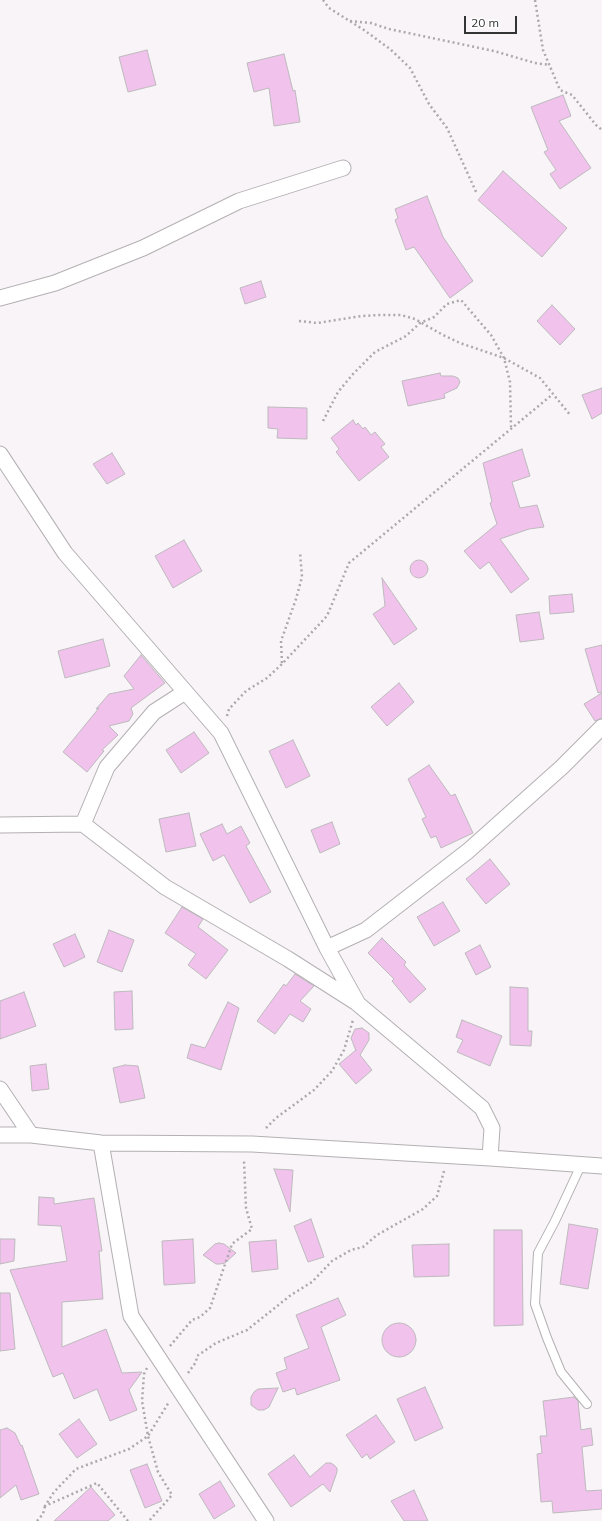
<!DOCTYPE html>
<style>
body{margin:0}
#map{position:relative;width:602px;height:1521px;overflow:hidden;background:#f8f4f7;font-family:Mulish,sans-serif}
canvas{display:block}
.scale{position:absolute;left:464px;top:16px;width:53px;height:18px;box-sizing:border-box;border:2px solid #353435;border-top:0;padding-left:5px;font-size:12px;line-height:14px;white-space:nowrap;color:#353435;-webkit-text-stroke:3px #fff;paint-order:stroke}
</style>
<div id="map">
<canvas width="602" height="1521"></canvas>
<div class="scale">20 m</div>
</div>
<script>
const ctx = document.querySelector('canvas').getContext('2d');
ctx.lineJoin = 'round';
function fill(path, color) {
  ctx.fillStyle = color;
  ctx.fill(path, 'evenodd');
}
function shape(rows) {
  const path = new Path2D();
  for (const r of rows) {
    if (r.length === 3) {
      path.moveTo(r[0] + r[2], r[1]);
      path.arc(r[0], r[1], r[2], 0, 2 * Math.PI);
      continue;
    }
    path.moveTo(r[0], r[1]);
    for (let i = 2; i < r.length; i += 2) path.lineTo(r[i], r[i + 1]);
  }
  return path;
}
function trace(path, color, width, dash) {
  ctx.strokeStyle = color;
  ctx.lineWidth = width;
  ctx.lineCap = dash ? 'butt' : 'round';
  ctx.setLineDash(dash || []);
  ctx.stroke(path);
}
const building = shape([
 [147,50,156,85,128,92,119,57,147,50],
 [284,54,293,91,295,90,300,122,274,126,269,88,254,92,247,63,284,54],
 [563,95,571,116,559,121,591,168,560,189,550,174,556,170,544,152,548,150,531,107,563,95],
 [503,171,567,228,542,257,478,200,503,171],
 [427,196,443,237,473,281,450,298,414,247,406,250,395,220,398,218,395,209,427,196],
 [261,281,266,297,245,304,240,288,261,281],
 [552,305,575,329,560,345,537,321,552,305],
 [440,373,441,376,453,376,458,378,460,382,457,388,444,394,445,398,408,406,402,381,440,373],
 [602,388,602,413,592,419,582,395,602,388],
 [268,407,307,408,307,439,277,438,278,429,268,428,268,407],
 [353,420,356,425,358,423,363,429,365,427,371,435,375,432,385,444,381,447,389,457,359,481,336,452,339,449,331,438,353,420],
 [522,449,530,476,512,482,520,508,537,505,544,527,529,529,500,539,529,579,511,593,489,562,480,569,464,551,497,524,490,503,492,502,483,463,522,449],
 [112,453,125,474,107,484,93,464,112,453],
 [184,540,202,571,173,588,155,556,184,540],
 [419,569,9],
 [382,578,417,629,394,645,373,614,385,606,382,578],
 [572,594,574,612,550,614,549,596,572,594],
 [539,612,544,639,520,642,516,615,539,612],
 [103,639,110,666,65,678,58,651,103,639],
 [602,645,602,692,598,693,585,649,602,645],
 [141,655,165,683,131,708,133,714,129,721,109,726,118,735,102,750,104,751,87,772,63,752,99,708,96,709,109,694,134,689,124,676,141,655],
 [399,683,414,702,387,726,371,707,399,683],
 [602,693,602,718,595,721,584,704,602,693],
 [194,732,209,753,181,773,166,750,194,732],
 [293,740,310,776,286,788,269,751,293,740],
 [429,765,451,796,455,794,473,833,441,848,436,836,431,838,422,819,426,817,408,779,429,765],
 [189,813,196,846,166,852,159,819,189,813],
 [332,822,340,844,320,853,311,830,332,822],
 [222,824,227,834,241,826,250,843,246,846,271,892,250,903,224,855,213,861,200,834,222,824],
 [490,859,510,884,486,904,466,879,490,859],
 [443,902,460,931,434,946,417,917,443,902],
 [182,907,203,919,198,927,228,950,206,979,188,965,196,954,165,933,182,907],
 [109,930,134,940,122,972,97,962,109,930],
 [75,934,85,957,64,967,53,944,75,934],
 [382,938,406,962,404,965,426,989,410,1003,392,981,394,979,368,953,382,938],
 [480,945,491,967,476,975,465,953,480,945],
 [295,974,314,986,300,1001,311,1009,303,1022,290,1014,275,1034,257,1021,284,984,286,986,295,974],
 [510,987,528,988,528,1031,532,1031,531,1046,510,1045,510,987],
 [132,991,133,1029,115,1030,114,992,132,991],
 [24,992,36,1026,0,1039,0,1001,24,992],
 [228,1002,239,1008,221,1070,187,1058,191,1044,205,1048,228,1002],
 [462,1020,502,1036,490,1066,457,1052,463,1040,456,1037,462,1020],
 [362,1028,369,1033,369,1040,360,1055,372,1070,356,1084,339,1064,356,1050,356,1051,351,1038,355,1029,362,1028],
 [46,1064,49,1089,32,1091,30,1066,46,1064],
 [125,1065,138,1066,145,1098,120,1103,113,1068,125,1065],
 [274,1169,293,1170,290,1212,274,1169],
 [39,1197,54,1198,54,1204,94,1198,102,1251,99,1251,103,1299,62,1302,62,1347,106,1329,122,1373,142,1372,129,1390,137,1410,110,1421,97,1389,74,1399,63,1373,53,1377,10,1270,67,1261,61,1226,38,1225,39,1197],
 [311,1219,324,1257,308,1262,294,1226,311,1219],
 [569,1224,598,1229,588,1289,560,1284,569,1224],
 [494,1230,522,1230,523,1325,494,1326,494,1230],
 [0,1239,15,1239,14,1261,0,1264,0,1239],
 [193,1239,195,1283,164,1285,162,1241,193,1239],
 [276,1240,278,1269,252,1272,249,1242,276,1240],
 [219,1243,224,1244,236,1253,225,1263,220,1264,216,1264,203,1255,215,1244,219,1243],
 [449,1244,449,1276,414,1277,412,1245,449,1244],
 [0,1293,10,1293,15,1349,0,1351,0,1293],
 [338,1298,346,1315,321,1327,340,1380,297,1395,295,1388,283,1392,276,1373,287,1369,284,1358,309,1348,296,1315,338,1298],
 [399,1340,17],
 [425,1387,443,1428,415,1441,397,1399,425,1387],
 [278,1388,269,1407,264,1410,258,1410,251,1405,251,1397,254,1392,258,1389,278,1388],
 [574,1397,578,1401,581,1430,591,1428,593,1445,582,1447,586,1491,602,1490,602,1509,553,1513,552,1501,541,1502,537,1454,542,1453,540,1436,547,1436,543,1401,574,1397],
 [376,1415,395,1442,370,1459,367,1454,362,1458,346,1435,376,1415],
 [79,1419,97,1444,77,1458,59,1434,79,1419],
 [7,1428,15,1433,21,1446,22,1445,39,1494,21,1500,16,1485,0,1498,0,1430,7,1428],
 [294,1455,310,1477,326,1463,331,1463,334,1465,337,1468,337,1472,330,1492,323,1484,291,1507,268,1474,294,1455],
 [147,1464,162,1501,145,1508,130,1470,147,1464],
 [220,1481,235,1506,214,1519,199,1494,220,1481],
 [91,1487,115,1515,108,1521,54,1521,91,1487],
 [414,1490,428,1521,404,1521,391,1501,414,1490]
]);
fill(building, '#f0c2ec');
trace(building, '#bdbabd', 1);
const lane = shape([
 [582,1163,555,1221,538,1253,535,1304,547,1338,561,1372,587,1404]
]);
const street = shape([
 [0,298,55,283,143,248,239,201,343,168],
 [0,454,65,553,221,733,327,948,358,1004,482,1108,492,1128,490,1158],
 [83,824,107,767,154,712,185,692],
 [0,825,83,824,165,887,288,959,357,1003],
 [327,948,366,930,468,851,562,767,602,727],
 [0,1089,31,1135],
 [0,1135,31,1135,101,1143,252,1144,490,1158,602,1166],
 [101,1143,131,1316,266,1521]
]);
trace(lane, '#b4b0b3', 10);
trace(street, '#b4b0b3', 17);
trace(shape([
 [323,0,329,8,364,30,390,49,410,68,429,104,447,128,477,194],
 [535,0,543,50,560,90,572,95,596,125,602,130],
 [350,21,371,23,389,29,494,51,535,63,550,65],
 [299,321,317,323,362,316,379,315,401,315,415,319,443,335,460,343,504,358,540,378,571,416],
 [323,421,338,392,353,374,375,352,406,336,420,323,434,317,447,304,461,300,491,335,504,358,510,382,511,427],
 [282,663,281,641,296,599,302,577,300,552],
 [227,716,229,709,246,691,267,678,282,664,327,616,349,563,553,394],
 [266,1128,276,1118,314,1090,332,1071,344,1050,353,1020],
 [170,1346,192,1320,200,1317,210,1308,232,1244,252,1229,246,1208,244,1160],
 [147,1368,144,1374,142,1401,148,1436,158,1472,172,1495,149,1521],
 [188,1373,196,1362,197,1356,216,1343,247,1330,291,1295,312,1282,332,1261,351,1250,363,1247,377,1235,423,1209,437,1196,444,1171],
 [37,1521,43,1514,45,1506],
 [128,1521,97,1483,45,1506,54,1492,76,1469,129,1449,148,1436,169,1402]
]), '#aca9ab', 2.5, [2, 3]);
trace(lane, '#fff', 8);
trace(street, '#fff', 15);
</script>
